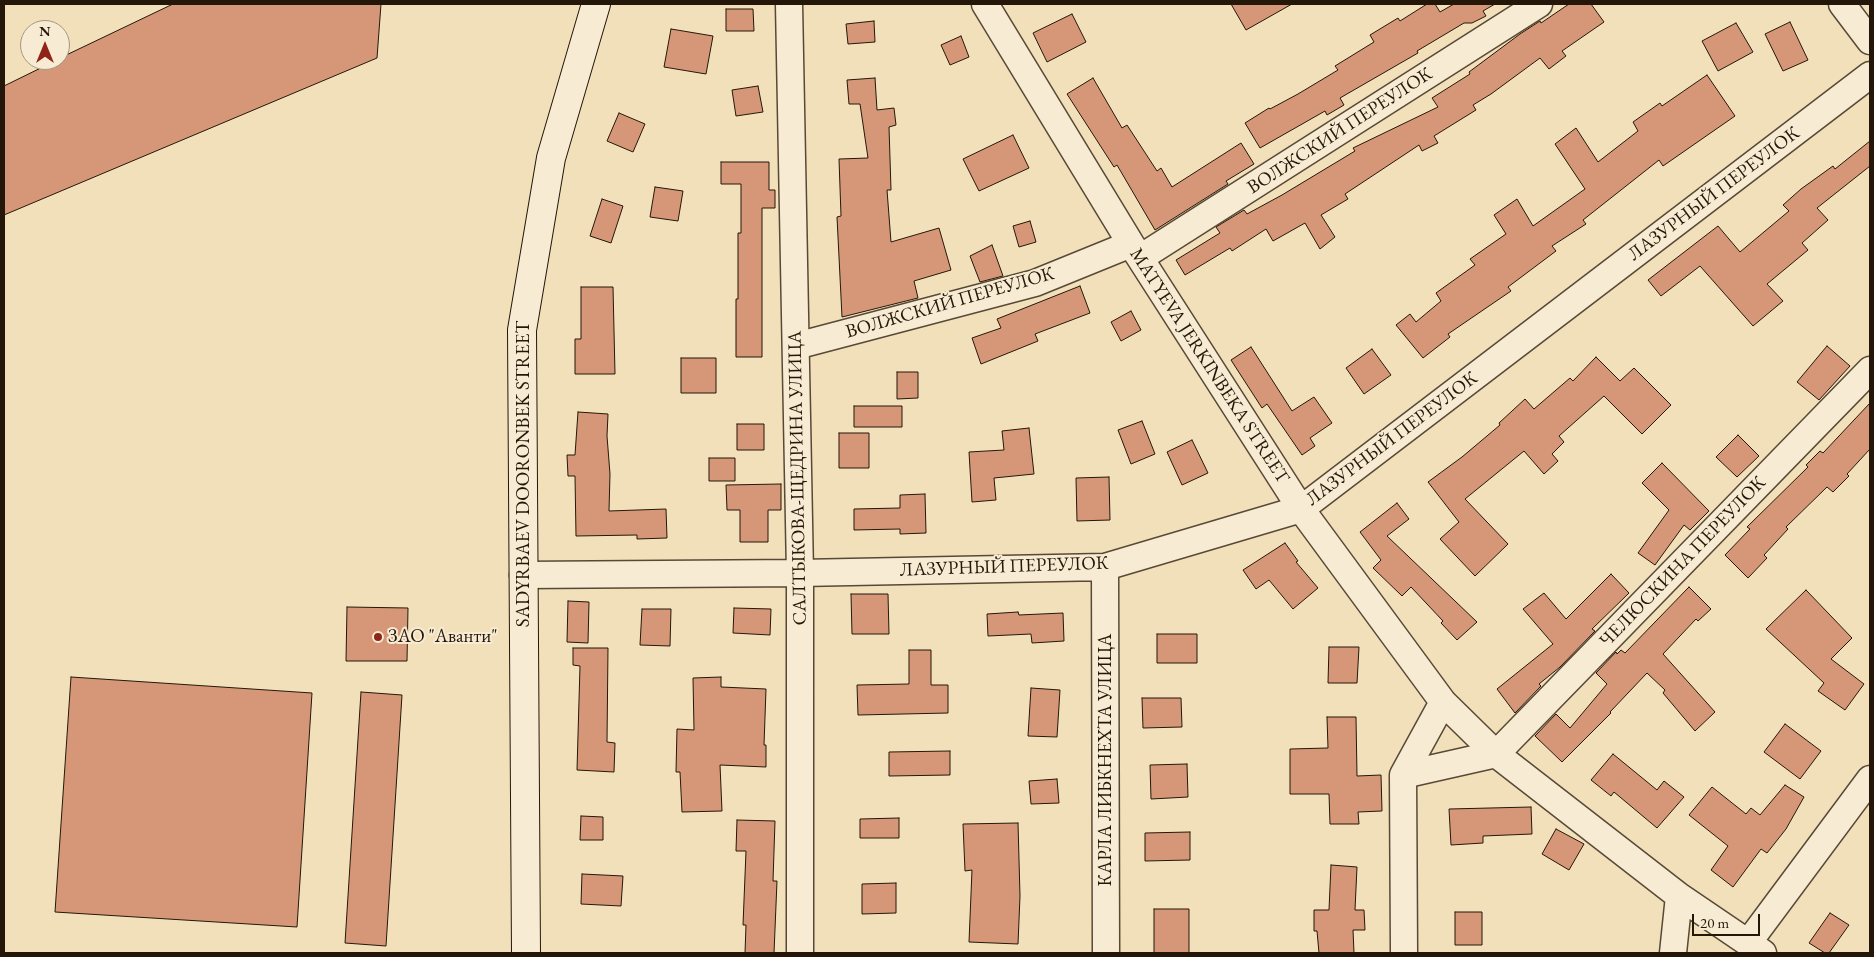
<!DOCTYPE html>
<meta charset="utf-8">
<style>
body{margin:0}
#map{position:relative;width:1874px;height:957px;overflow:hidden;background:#f2e0bb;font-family:"EB Garamond",serif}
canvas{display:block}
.frame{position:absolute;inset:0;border:5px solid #241709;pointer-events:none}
.north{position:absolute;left:20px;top:20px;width:50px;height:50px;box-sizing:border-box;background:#f7ebd3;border:1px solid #a39682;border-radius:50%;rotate:0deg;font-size:14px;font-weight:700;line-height:20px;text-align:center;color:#241709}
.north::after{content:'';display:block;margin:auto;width:18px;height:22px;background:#8f2418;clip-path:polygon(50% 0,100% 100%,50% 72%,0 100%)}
.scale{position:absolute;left:1692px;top:914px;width:68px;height:22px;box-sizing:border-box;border:2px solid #241709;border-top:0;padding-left:6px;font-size:15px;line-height:18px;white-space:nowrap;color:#241709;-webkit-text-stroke:4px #f7ebd3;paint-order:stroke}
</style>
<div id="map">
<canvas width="1874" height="957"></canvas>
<div class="frame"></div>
<div class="north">N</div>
<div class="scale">20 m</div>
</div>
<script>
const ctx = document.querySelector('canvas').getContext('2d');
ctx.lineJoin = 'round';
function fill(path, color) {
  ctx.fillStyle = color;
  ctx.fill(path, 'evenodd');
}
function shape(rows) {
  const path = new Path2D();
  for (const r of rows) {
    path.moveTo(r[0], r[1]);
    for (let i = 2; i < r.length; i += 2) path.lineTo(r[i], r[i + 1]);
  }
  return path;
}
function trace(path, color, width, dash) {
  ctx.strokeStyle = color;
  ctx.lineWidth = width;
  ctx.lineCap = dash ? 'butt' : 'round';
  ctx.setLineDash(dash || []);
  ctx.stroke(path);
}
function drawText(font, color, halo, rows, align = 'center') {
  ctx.font = font + ' "EB Garamond",serif';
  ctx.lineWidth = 4;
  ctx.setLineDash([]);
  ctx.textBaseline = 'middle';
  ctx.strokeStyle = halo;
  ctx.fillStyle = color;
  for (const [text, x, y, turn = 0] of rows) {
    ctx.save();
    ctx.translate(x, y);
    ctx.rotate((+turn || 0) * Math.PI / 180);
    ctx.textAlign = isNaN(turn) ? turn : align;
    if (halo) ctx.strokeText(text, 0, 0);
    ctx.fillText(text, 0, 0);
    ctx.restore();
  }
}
const building = shape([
 [173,4,381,4,377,58,4,215,4,86,57,60,60,60,60,58,173,4],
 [1231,4,1292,4,1246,30,1231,4],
 [1427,4,1435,4,1440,12,1454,4,1495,4,1483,11,1486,16,1472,23,1464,23,1417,51,1418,53,1340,98,1344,105,1327,115,1325,111,1260,148,1245,123,1269,108,1270,109,1298,94,1338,70,1335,66,1374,42,1370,35,1398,18,1400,21,1427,4],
 [1569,4,1591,4,1604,22,1562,51,1566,56,1549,69,1540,58,1491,94,1473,105,1476,110,1434,136,1438,143,1422,151,1419,145,1345,194,1348,199,1321,215,1335,237,1320,249,1305,223,1273,241,1266,229,1232,251,1230,248,1185,275,1176,260,1220,233,1216,227,1244,210,1247,214,1282,195,1355,151,1353,148,1438,107,1432,98,1470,74,1469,72,1520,34,1540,21,1541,23,1569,4],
 [726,9,753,9,754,31,726,31,726,9],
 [1072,14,1086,42,1047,62,1033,33,1072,14],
 [874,21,875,42,848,44,846,24,874,21],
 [1790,22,1808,60,1783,71,1765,34,1790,22],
 [1736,23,1753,52,1718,71,1702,41,1736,23],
 [671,29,713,36,706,74,664,67,671,29],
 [961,36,969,57,950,65,941,45,961,36],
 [1707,75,1735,116,1663,166,1659,160,1583,220,1586,224,1552,246,1556,251,1508,287,1511,291,1448,334,1450,337,1423,358,1396,325,1410,314,1416,322,1441,301,1436,293,1475,265,1470,259,1506,234,1494,215,1517,199,1533,226,1585,189,1555,144,1576,128,1598,162,1638,131,1633,122,1660,103,1662,106,1707,75],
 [875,78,877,110,894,108,896,125,889,127,891,190,887,190,891,242,939,228,951,270,914,281,918,298,842,317,837,217,841,216,839,159,868,158,860,104,849,104,847,80,875,78],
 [1093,78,1122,128,1127,125,1157,171,1161,168,1172,187,1241,143,1254,164,1226,181,1228,184,1155,230,1117,165,1114,167,1067,94,1093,78],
 [758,86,763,112,736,116,732,90,758,86],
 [619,113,645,124,633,152,607,141,619,113],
 [1013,135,1029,168,979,191,963,159,1013,135],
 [1870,141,1870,166,1817,208,1828,220,1802,243,1808,250,1767,284,1783,301,1753,326,1700,266,1661,296,1648,280,1718,226,1740,252,1789,211,1783,205,1801,189,1833,166,1835,169,1870,141],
 [721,162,769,162,769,190,775,190,775,208,762,208,762,357,736,357,736,299,738,299,738,233,741,233,741,184,721,184,721,162],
 [655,187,683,191,678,221,650,217,655,187],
 [602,199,623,206,611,243,590,236,602,199],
 [1030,221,1036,242,1019,247,1013,226,1030,221],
 [992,245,1003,276,980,282,970,256,992,245],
 [1080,286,1090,313,1035,334,1038,341,981,364,972,338,1001,328,997,319,1080,286],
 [581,287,613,287,615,374,575,374,575,339,581,339,581,287],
 [1131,311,1141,330,1121,341,1111,322,1131,311],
 [1827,346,1850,366,1819,400,1797,382,1827,346],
 [1251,347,1292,411,1314,397,1332,423,1310,438,1315,446,1302,455,1267,404,1262,408,1231,360,1251,347],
 [1372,349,1391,375,1364,394,1346,368,1372,349],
 [1596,357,1620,381,1634,368,1671,405,1642,434,1604,396,1559,436,1564,442,1552,454,1558,461,1544,474,1524,451,1465,499,1508,544,1475,576,1440,539,1459,522,1428,482,1462,457,1500,425,1499,423,1525,399,1534,409,1570,378,1573,381,1596,357],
 [681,358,716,358,716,393,681,393,681,358],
 [897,372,918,372,918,398,897,399,897,372],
 [1870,403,1870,449,1847,474,1849,476,1833,492,1827,487,1786,527,1788,529,1764,555,1767,558,1748,578,1725,555,1750,529,1747,527,1808,467,1806,465,1820,451,1823,453,1870,403],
 [854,406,902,406,902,427,854,427,854,406],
 [578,412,608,414,607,436,610,474,609,511,666,509,667,538,637,539,637,535,576,536,575,476,568,476,567,455,575,455,578,412],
 [1142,421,1155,454,1131,464,1118,430,1142,421],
 [737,424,764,424,764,450,737,450,737,424],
 [1029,428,1034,474,994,478,996,500,972,502,969,452,1004,450,1002,431,1029,428],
 [839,433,869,433,869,468,839,468,839,433],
 [1738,435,1759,456,1737,477,1716,457,1738,435],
 [1192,440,1208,473,1182,485,1167,452,1192,440],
 [709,458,735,458,735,481,709,481,709,458],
 [1662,463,1709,511,1690,530,1684,525,1655,565,1638,553,1669,510,1642,483,1662,463],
 [1109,477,1110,520,1077,521,1076,478,1109,477],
 [781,484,781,510,768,510,768,542,740,542,740,510,727,510,726,485,781,484],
 [925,494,926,533,900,534,900,529,854,530,854,509,900,508,900,495,925,494],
 [1397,503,1409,519,1387,536,1477,622,1457,640,1441,623,1443,621,1411,587,1402,596,1373,568,1381,560,1360,532,1397,503],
 [1285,543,1298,561,1296,562,1318,588,1293,609,1269,580,1256,589,1243,570,1285,543],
 [1611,574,1629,593,1592,629,1595,631,1560,667,1539,684,1541,686,1515,713,1497,689,1553,644,1523,609,1544,593,1566,619,1611,574],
 [1689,587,1711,609,1698,621,1696,619,1663,654,1715,712,1695,731,1663,693,1665,690,1647,673,1610,712,1611,713,1562,762,1535,736,1556,714,1570,728,1607,684,1596,673,1616,652,1617,654,1621,650,1625,653,1689,587],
 [1806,590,1852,638,1831,659,1864,684,1845,710,1818,691,1824,683,1766,629,1806,590],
 [851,594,888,594,889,634,852,634,851,594],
 [568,601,589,602,588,643,567,642,568,601],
 [347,607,408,608,407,661,346,661,347,607],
 [734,608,771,609,770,635,733,633,734,608],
 [642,609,671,609,670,646,640,645,642,609],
 [1018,612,1019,615,1063,613,1064,641,1032,643,1031,634,988,636,987,614,1018,612],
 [1157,634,1197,634,1197,663,1157,663,1157,634],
 [1329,647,1359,647,1357,683,1328,683,1329,647],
 [573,648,608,648,607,742,615,743,614,772,577,770,580,666,573,665,573,648],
 [909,650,931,650,931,685,948,685,948,713,858,715,857,685,909,684,909,650],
 [71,677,312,693,297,927,55,912,71,677],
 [721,677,721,687,766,689,764,745,766,745,766,767,720,765,722,811,682,812,680,772,676,772,677,729,694,730,693,678,721,677],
 [1031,688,1060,690,1057,737,1028,736,1031,688],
 [361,692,402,695,386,946,345,943,361,692],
 [1142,698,1181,698,1182,727,1143,728,1142,698],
 [1327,717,1356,717,1357,776,1381,775,1382,811,1358,812,1359,824,1330,824,1329,794,1290,794,1290,749,1328,748,1327,717],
 [1785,724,1821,751,1800,779,1764,752,1785,724],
 [950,751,950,775,889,776,889,752,950,751],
 [1613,754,1657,790,1664,781,1684,797,1657,828,1614,792,1611,796,1591,780,1613,754],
 [1187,764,1188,797,1151,799,1150,765,1187,764],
 [1057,779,1059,803,1031,804,1029,781,1057,779],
 [1785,785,1804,797,1786,829,1767,853,1761,849,1733,887,1711,870,1728,846,1689,815,1712,787,1746,814,1751,808,1760,815,1785,785],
 [1531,807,1532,834,1483,836,1483,843,1451,845,1449,809,1531,807],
 [581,816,603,817,603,840,580,840,581,816],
 [899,818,899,838,860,838,860,819,899,818],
 [737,820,775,821,773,881,777,881,774,953,745,953,746,925,743,925,746,851,736,851,737,820],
 [1018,823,1020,896,1018,944,969,942,972,870,965,871,963,824,1018,823],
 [1556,829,1584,844,1569,870,1542,854,1556,829],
 [1190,832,1190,860,1145,861,1145,833,1190,832],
 [1331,865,1357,867,1355,910,1364,910,1365,930,1353,930,1354,953,1319,953,1317,931,1314,931,1314,910,1329,910,1331,865],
 [582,874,623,876,621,906,581,904,582,874],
 [896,883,896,913,862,914,862,884,896,883],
 [1154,909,1189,909,1189,953,1154,953,1154,909],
 [1455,912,1482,912,1482,945,1455,945,1455,912],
 [1830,913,1849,925,1829,953,1825,953,1809,943,1830,913]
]);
fill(building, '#d69778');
trace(building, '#241709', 1);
const street = shape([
 [789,4,800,573,800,953],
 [985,4,1131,244,1301,509,1443,702,1496,754,1679,896,1763,953],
 [1842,4,1870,41],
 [1140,258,1539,4],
 [796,346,1035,283,1131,244],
 [1105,567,1106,953],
 [523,575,800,573,1105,567,1301,509,1870,75],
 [1403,775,1496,754,1870,370],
 [1748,943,1870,779],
 [1404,953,1403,775,1443,702],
 [1673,953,1679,896]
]);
const secondary = shape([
 [526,953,522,330,551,158,596,4]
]);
trace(street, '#584936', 29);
trace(secondary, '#241709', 30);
trace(street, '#f7ebd3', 26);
trace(secondary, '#f7ebd3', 28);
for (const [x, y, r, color] of [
 [378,637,5,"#8f2418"]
]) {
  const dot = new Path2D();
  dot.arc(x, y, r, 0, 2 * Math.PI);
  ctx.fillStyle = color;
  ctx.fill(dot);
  trace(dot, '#f7ebd3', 2);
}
drawText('19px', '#241709', '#f7ebd3', [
 ["ВОЛЖСКИЙ ПЕРЕУЛОК",1340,131,-33],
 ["ЛАЗУРНЫЙ ПЕРЕУЛОК",1714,194,-37],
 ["ВОЛЖСКИЙ ПЕРЕУЛОК",950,303,-16],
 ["MATYEVA JERKINBEKA STREET",1209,366,57],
 ["ЛАЗУРНЫЙ ПЕРЕУЛОК",1392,439,-37],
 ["SADYRBAEV DOORONBEK STREET",524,474,-90],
 ["САЛТЫКОВА-ЩЕДРИНА УЛИЦА",798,478,-91],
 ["ЧЕЛЮСКИНА ПЕРЕУЛОК",1683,562,-46],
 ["ЛАЗУРНЫЙ ПЕРЕУЛОК",1004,567,-2],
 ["КАРЛА ЛИБКНЕХТА УЛИЦА",1106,760,-90]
]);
drawText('19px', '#241709', '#f7ebd3', [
 ["ЗАО \"Аванти\"",388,637]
], 'left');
</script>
